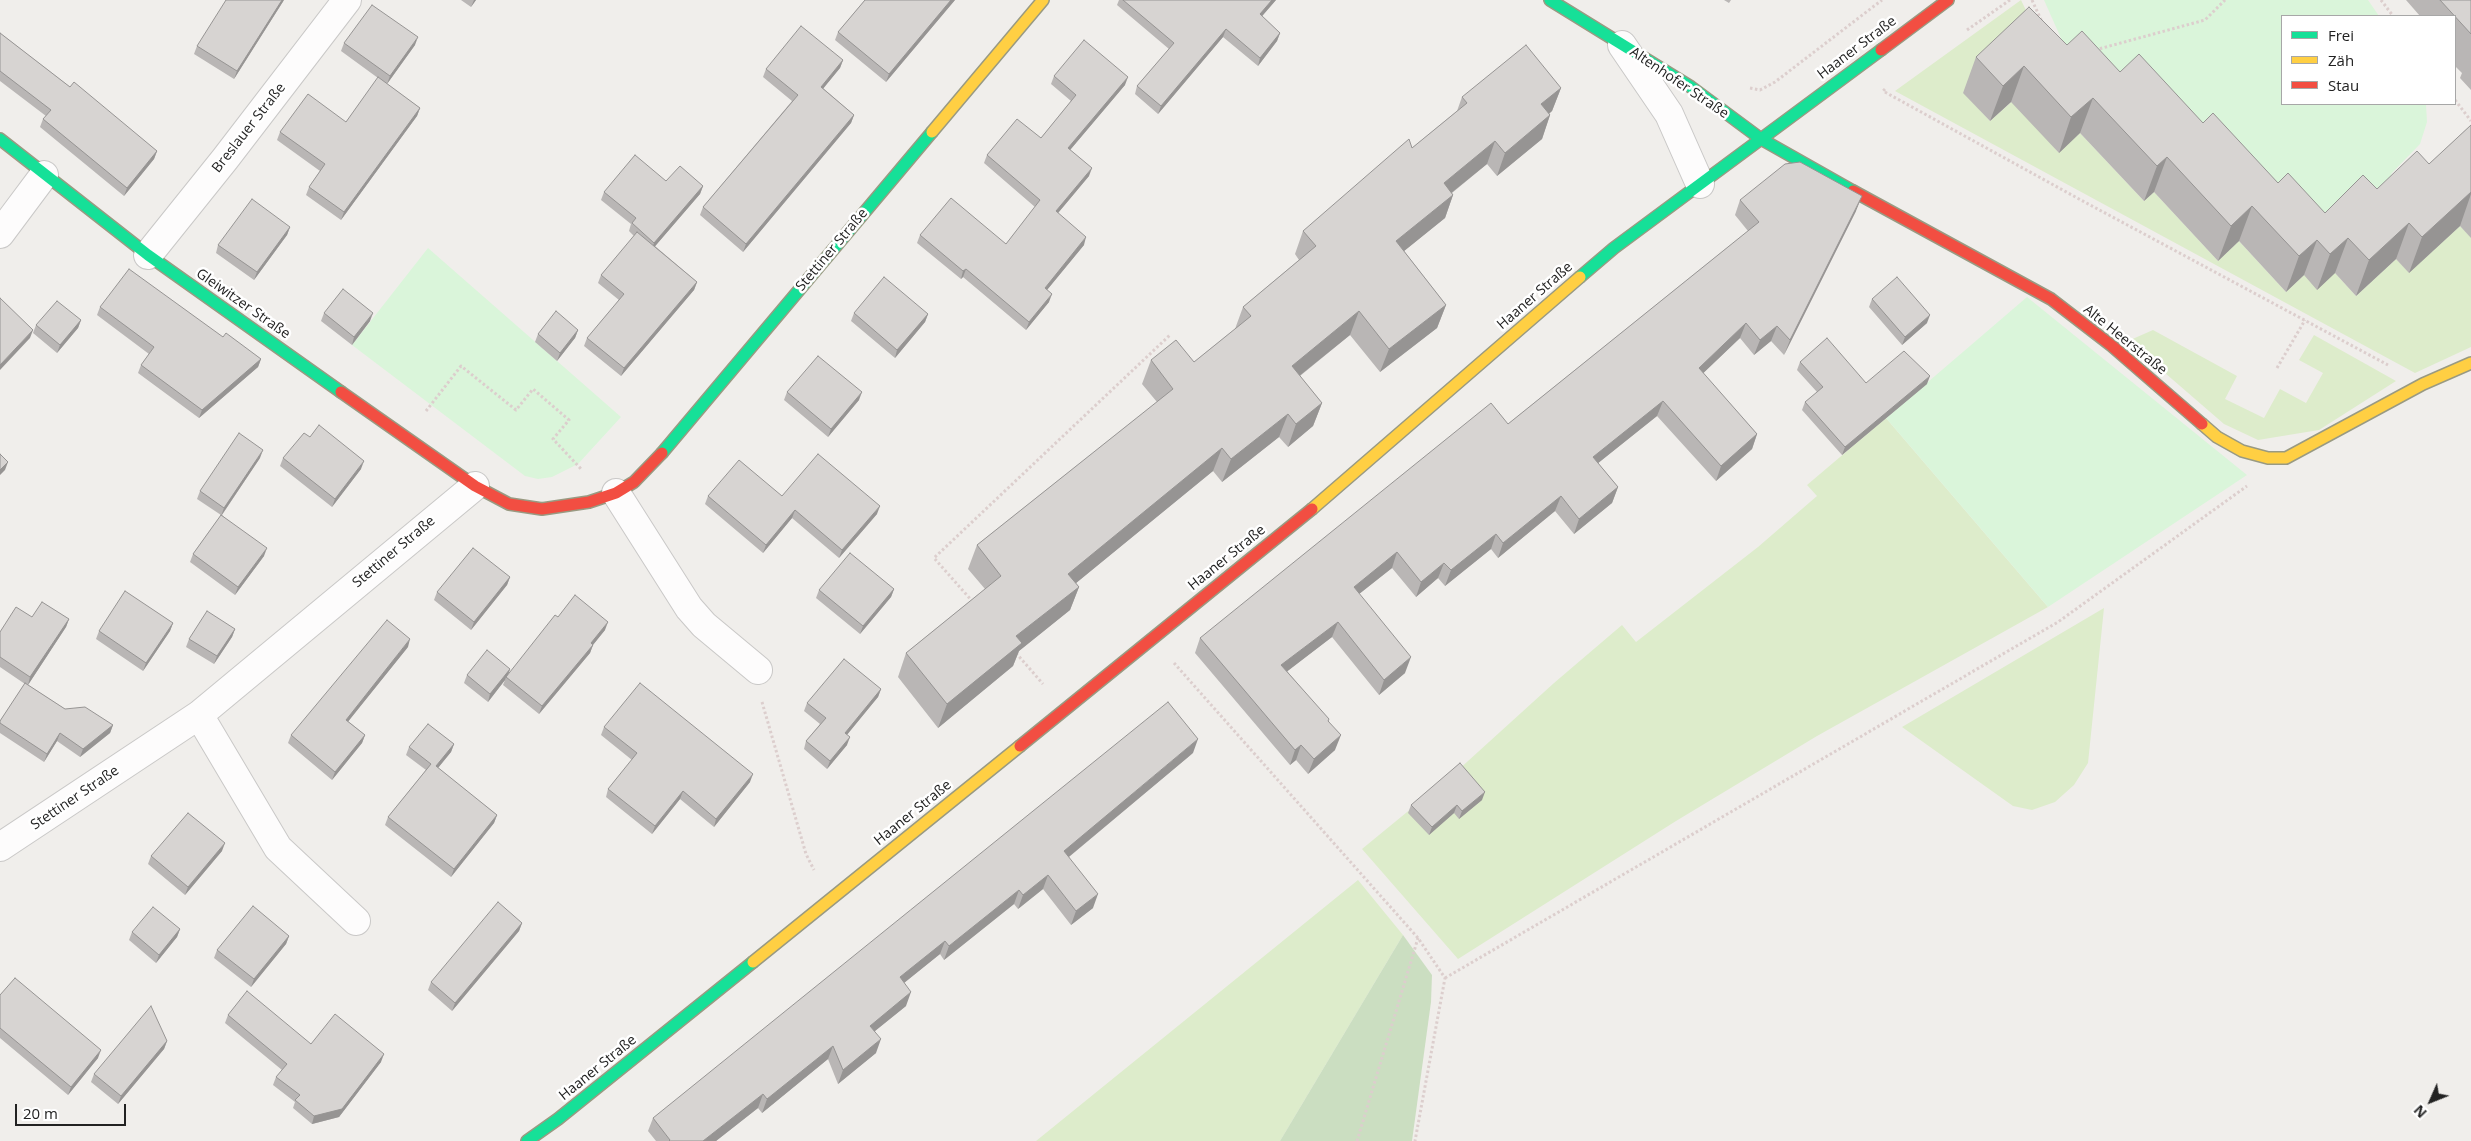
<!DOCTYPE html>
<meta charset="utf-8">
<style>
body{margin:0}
#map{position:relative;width:2471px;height:1141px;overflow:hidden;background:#f0eeeb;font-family:"Open Sans",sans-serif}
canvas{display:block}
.legend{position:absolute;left:2281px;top:15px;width:175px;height:90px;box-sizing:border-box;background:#fff;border:1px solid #a7a7a7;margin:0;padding:6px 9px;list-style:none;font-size:15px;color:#222}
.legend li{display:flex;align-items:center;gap:10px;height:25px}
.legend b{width:25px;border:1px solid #a7a7a7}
.north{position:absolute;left:2406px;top:1076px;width:50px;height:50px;-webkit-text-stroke:4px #fff;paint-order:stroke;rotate:226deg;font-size:14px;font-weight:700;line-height:20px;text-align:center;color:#222}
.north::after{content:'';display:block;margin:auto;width:18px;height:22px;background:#222;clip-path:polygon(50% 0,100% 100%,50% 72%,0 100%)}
.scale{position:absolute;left:15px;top:1104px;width:111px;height:22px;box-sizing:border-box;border:2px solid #222;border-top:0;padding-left:6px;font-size:15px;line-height:18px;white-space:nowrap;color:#222;-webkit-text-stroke:4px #fff;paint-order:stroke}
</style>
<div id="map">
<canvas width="2471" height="1141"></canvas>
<ul class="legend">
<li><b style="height:6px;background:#16e098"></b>Frei</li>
<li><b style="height:6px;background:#ffcf43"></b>Zäh</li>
<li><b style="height:6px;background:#f24e42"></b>Stau</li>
</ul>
<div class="north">N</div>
<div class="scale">20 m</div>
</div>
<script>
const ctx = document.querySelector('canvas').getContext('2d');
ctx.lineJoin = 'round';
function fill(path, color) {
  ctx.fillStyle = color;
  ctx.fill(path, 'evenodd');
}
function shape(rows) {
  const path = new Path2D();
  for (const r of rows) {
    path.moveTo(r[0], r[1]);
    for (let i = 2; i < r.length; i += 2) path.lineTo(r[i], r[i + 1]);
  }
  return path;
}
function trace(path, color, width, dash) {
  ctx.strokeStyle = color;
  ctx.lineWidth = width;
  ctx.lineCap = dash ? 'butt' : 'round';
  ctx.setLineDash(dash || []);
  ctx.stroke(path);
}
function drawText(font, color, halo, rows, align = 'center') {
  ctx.font = font + ' "Open Sans",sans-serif';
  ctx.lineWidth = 5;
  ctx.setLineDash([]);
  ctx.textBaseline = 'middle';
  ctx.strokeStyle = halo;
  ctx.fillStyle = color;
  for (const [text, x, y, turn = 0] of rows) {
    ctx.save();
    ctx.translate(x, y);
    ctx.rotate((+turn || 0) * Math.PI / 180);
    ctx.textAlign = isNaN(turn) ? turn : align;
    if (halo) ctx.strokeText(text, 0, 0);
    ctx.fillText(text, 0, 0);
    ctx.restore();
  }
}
fill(shape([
 [2021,0,2048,56,1963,92,1990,121,2016,98,2058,152,2080,133,2144,201,2154,192,2218,261,2239,241,2286,292,2304,275,2335,273,2356,296,2396,259,2409,272,2460,226,2471,237,2471,347,2415,373,1895,91],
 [2153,330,2237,376,2225,399,2264,418,2280,389,2306,403,2323,373,2299,360,2314,335,2396,381,2319,430,2258,440,2224,424,2128,341],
 [1886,418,2048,607,1817,736,1676,821,1458,959,1362,849,1457,771,1554,683,1622,625,1636,642,1758,547,1817,496,1807,485],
 [2104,608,2088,763,2074,785,2055,802,2032,810,2013,806,1902,727],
 [1358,880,1403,935,1280,1141,1036,1141]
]), '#ddeccb');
fill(shape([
 [1403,935,1432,975,1431,1002,1412,1141,1280,1141]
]), '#cbdec1');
fill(shape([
 [2044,0,2368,0,2379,16,2282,16,2282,104,2426,104,2427,122,2420,144,2391,174,2405,186,2312,249,2064,45],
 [428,248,621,417,578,464,552,477,538,479,525,476,352,345],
 [2027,297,2247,475,2048,607,1886,418]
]), '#daf5da');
const street = shape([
 [1622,45,1669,114,1700,184],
 [0,234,44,175],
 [148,255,225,159,347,0],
 [616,493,689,608,704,625,758,670],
 [199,715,278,848,356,921],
 [0,847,199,715,475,486]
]);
const fast = shape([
 [1550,0,1691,87,1761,139,1853,191],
 [0,139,148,255,341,392],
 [1580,277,1614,248,1881,50],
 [662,453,932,132],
 [527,1141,558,1119,753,962]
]);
const slow = shape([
 [932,132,1043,0],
 [2202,424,2217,437,2242,451,2268,458,2286,458,2423,384,2471,363],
 [1312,509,1580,277],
 [753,962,1020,746]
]);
const jam = shape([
 [1881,50,1948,0],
 [1853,191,2051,299,2112,346,2202,424],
 [341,392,475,486,509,504,542,509,589,502,616,493,634,482,662,453],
 [1020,746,1312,509]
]);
trace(street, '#c9c8c7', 30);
trace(fast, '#999a82', 14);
trace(slow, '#999a82', 14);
trace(jam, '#999a82', 14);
trace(shape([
 [2032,0,2042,22],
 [2381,0,2393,16],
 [1967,30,2010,0],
 [2095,50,2205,20,2225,0],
 [1750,88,1760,90,1775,82,1882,0],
 [1885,89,1883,91,2079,199,2388,365],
 [2455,100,2471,121],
 [2277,368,2305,320],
 [426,411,461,366,516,410,533,389,569,420,553,439,582,470],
 [973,602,934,558,1170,335],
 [1016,653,1043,684],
 [1174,663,1418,938,1445,978,1415,1141],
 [762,702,806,854,814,870],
 [1445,978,2058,622,2247,486],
 [1357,1141,1418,938]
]), '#dccecd', 3, [2.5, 2.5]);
trace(street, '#fdfcfc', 28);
trace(fast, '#16e098', 11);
trace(slow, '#ffcf43', 11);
trace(jam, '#f24e42', 11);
fill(shape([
 [284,0,234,79,194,54,197,46],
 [461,0,476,0,471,7],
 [865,0,955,0,886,82,835,40,838,32],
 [1119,0,1276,0,1262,16,1280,33,1277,41,1258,66,1223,37,1158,114,1135,94,1137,86,1169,49,1117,5],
 [1724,0,1731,0,1729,3],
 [2406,0,2471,0,2471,90,2460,78,2462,73,2455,66,2455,16,2420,16],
 [0,33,70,87,157,151,154,159,124,196,40,127,43,119,46,116,0,81],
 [344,43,415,45,387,84,420,108,417,116,341,220,306,195,309,187,320,171,277,140,280,132,346,122,378,78,341,51],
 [2067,45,2120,72,2203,123,2278,183,2325,213,2429,164,2471,125,2471,238,2460,226,2409,273,2396,259,2356,296,2335,273,2317,290,2304,275,2286,292,2239,241,2218,261,2154,192,2144,201,2080,133,2059,153,2011,102,1990,121,1963,93,1976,57],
 [843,60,840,68,823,88,854,115,851,123,743,252,700,215,703,207,792,101,763,77,766,69],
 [1054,76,1125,85,1070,150,1089,176,1058,213,1084,245,1047,290,1049,302,1026,330,963,277,961,279,917,243,920,235,1006,244,1035,207,984,163,987,155,1041,138,1071,101,1051,84],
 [1561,88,1552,111,1549,114,1550,115,1542,139,1497,176,1487,164,1452,193,1453,195,1445,218,1404,251,1446,305,1437,328,1380,372,1350,335,1300,376,1322,403,1313,426,1288,447,1279,437,1222,482,1213,471,1076,583,1079,587,1070,610,1019,651,1013,666,938,728,898,677,906,653,985,589,968,569,977,545,1157,402,1142,384,1151,360,1194,362,1235,329,1243,307,1299,260,1295,254,1303,231,1412,148,1457,111,1462,97],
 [666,181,703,186,700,194,655,246,697,282,694,290,621,376,584,346,587,338,619,300,598,283,601,275,634,236,629,231,631,224,601,200,604,192],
 [1740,200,1856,211,1784,355,1771,341,1754,355,1740,338,1703,373,1757,434,1752,449,1716,481,1657,416,1598,463,1618,487,1612,503,1574,534,1555,511,1498,558,1491,549,1445,586,1438,578,1416,597,1392,568,1359,594,1405,673,1379,695,1332,637,1287,671,1329,721,1335,750,1308,774,1296,760,1290,765,1195,653,1200,638,1508,424,1748,231,1735,215],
 [290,227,287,235,254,280,216,253,218,245],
 [1872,299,1927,323,1902,345,1869,307],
 [100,307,223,337,261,359,258,367,199,418,138,373,141,365,149,354,97,315],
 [324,313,370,321,352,345,321,321],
 [854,313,928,314,925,322,895,358,851,321],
 [81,320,78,328,57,353,33,333,36,325],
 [578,330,575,338,557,361,535,342,538,334],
 [1800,362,1866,383,1927,384,1842,455,1802,410,1805,402,1817,392,1797,370],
 [787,392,859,400,828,437,784,400],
 [310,437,361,469,332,507,280,466,283,458],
 [260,458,222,515,264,556,235,595,190,562,193,554,221,515,197,499,200,491],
 [708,496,782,496,877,514,839,558,792,518,763,553,705,504],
 [510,577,507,585,471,630,434,600,437,592],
 [894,589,891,597,860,634,816,598,819,590],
 [32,617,69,619,66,627,28,685,65,709,113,725,110,733,80,757,57,741,44,762,0,733,0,721,25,684,0,667,0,632],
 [558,617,605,630,593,645,590,653,539,714,503,685,505,680,488,702,464,683,467,675,510,669,508,675],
 [173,623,170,631,143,671,96,639,99,631],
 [235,629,232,637,214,664,186,647,189,639],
 [408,647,348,721,365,735,362,743,332,780,288,743,291,735],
 [881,689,878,697,847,734,847,745,827,769,804,749,806,741,820,724,804,711,807,703],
 [604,727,750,782,714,827,680,799,652,834,606,797,608,789,632,760,601,735],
 [454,744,451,752,438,768,497,815,494,823,451,877,385,825,388,817,426,770,406,755,409,747],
 [1193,753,1069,857,1093,908,1071,925,1043,889,1018,909,1014,904,944,960,940,954,904,983,906,1006,875,1031,876,1053,838,1084,828,1059,762,1113,758,1108,716,1141,656,1141,648,1131,653,1118],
 [1482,800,1459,819,1454,813,1429,835,1408,813,1411,805],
 [222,851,185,895,148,864,151,856],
 [522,923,519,931,452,1011,428,990,431,982],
 [180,929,177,937,156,963,129,940,132,932],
 [289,936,286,944,251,987,214,958,217,950],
 [0,995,98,1058,68,1095,0,1038],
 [228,1015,311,1044,381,1062,339,1117,312,1124,293,1108,295,1102,273,1085,276,1077,282,1070,225,1023],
 [167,1041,164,1049,118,1104,91,1082,94,1074]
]), '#b9b6b5');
fill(shape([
 [282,0,284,0,234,79,237,71],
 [474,0,476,0,471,7],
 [951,0,955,0,886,82,889,74],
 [1272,0,1276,0,1257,22,1260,14],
 [1226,29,1223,37,1158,114,1161,106],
 [1280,33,1277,41,1258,66,1260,58],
 [418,37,415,45,387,84,390,76],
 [843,60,840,68,818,95,821,87],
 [2024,66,2011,102,1990,121,2003,86],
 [1128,77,1125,85,1065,156,1068,148],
 [1561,88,1552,111,1532,127,1541,104],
 [2093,98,2080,133,2059,153,2071,117],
 [420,108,417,116,341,220,344,212],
 [854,115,851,123,743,252,746,244],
 [1550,115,1542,139,1497,176,1505,153],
 [1495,141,1487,164,1435,206,1444,183],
 [157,151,154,159,124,196,127,188],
 [2167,157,2154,192,2144,201,2157,166],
 [1092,168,1089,176,1053,219,1056,211],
 [703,186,700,194,651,251,654,243],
 [2471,192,2471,194,2460,226,2409,273,2422,237],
 [1453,195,1445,218,1388,264,1396,241],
 [1862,196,1856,211,1784,355,1790,340],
 [2252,206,2239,241,2218,261,2231,226],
 [2409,223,2396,259,2356,296,2369,260],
 [290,227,287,235,254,280,257,272],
 [1086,237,1084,245,1042,296,1045,288],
 [2348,238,2335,273,2317,290,2330,254],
 [2317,240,2304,275,2286,292,2299,256],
 [966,269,963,277,961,279,963,271],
 [697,282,694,290,621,376,624,368],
 [1052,294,1049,302,1026,330,1029,322],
 [1446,305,1437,328,1380,372,1389,349],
 [1359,311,1350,335,1283,389,1292,366],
 [373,313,370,321,352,345,354,337],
 [928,314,925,322,895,358,897,350],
 [1930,315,1927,323,1902,345,1905,337],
 [81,320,78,328,57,353,60,345],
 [1746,323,1740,338,1693,383,1699,368],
 [1777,326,1771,341,1754,355,1760,340],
 [33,330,30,338,0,370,0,365],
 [578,330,575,338,557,361,560,353],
 [261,359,258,367,199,418,202,410],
 [1930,376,1927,384,1842,455,1845,447],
 [862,392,859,400,828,437,831,429],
 [1663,401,1657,416,1587,472,1593,457],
 [1322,403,1313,426,1288,447,1296,424],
 [1288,414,1279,437,1222,482,1231,459],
 [1757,434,1752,449,1716,481,1721,466],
 [1222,448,1213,471,1059,597,1068,574],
 [263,450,260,458,221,516,224,508],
 [364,461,361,469,332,507,335,499],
 [8,462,5,470,0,475,0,470],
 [1618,487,1612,503,1574,534,1579,519],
 [1561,496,1555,511,1498,558,1503,543],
 [880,506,877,514,839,558,842,550],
 [795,510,792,518,763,553,766,545],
 [1496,534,1491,549,1445,586,1451,570],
 [267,548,264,556,235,595,238,587],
 [1397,552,1392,568,1349,602,1354,587],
 [1444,563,1438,578,1416,597,1421,582],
 [510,577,507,585,471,630,474,622],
 [1079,587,1070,610,1019,651,1013,666,938,728,947,704,1016,636],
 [894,589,891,597,860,634,863,626],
 [69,619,66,627,28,685,30,677],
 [608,622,605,630,588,651,591,643],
 [1338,622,1332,637,1276,680,1281,665],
 [173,623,170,631,143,671,146,663],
 [235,629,232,637,214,664,217,656],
 [410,639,408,647,343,728,346,720],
 [593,645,590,653,539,714,542,706],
 [1411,657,1405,673,1379,695,1384,680],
 [510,669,507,678,506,677,505,680,488,702,490,694],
 [881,689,878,697,842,741,845,733],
 [113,725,110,733,80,757,83,749],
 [60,733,57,741,44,762,47,754],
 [365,735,362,743,332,780,335,772],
 [1341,735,1335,750,1308,774,1314,759],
 [850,737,847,745,827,769,830,761],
 [1198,739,1193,753,1059,865,1064,851],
 [454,744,451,752,433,774,436,766],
 [1301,745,1296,760,1290,765,1295,750],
 [753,774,750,782,714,827,716,819],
 [683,791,680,799,652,834,655,826],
 [1485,792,1482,800,1459,819,1462,811],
 [1457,805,1454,813,1429,835,1432,827],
 [497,815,494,823,451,877,454,869],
 [225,843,222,851,185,895,188,887],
 [1048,875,1043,889,1018,909,1023,895],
 [1019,890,1014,904,944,960,949,946],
 [1098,894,1093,908,1071,925,1076,911],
 [522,923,519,931,452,1011,455,1003],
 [180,929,177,937,156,963,159,955],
 [289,936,286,944,251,987,254,979],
 [945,941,940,954,894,991,900,977],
 [911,992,906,1006,865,1039,870,1026],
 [881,1039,876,1053,838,1084,843,1070],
 [167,1041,164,1049,118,1104,121,1096],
 [833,1046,828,1059,762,1113,767,1099],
 [101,1050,98,1058,68,1095,71,1087],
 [384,1054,381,1062,339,1117,312,1124,314,1116],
 [763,1094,758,1108,716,1141,703,1141]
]), '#969493');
const building = shape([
 [226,0,282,0,237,71,197,46,226,0],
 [865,0,951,0,889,74,838,32,865,0],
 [1123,0,1272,0,1260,14,1280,33,1260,58,1226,29,1161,106,1137,86,1174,43,1123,0],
 [2440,0,2471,0,2471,34,2440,0],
 [372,5,418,37,390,76,344,43,372,5],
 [2029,7,2067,45,2082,31,2120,72,2139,54,2203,123,2213,113,2278,183,2288,173,2325,213,2363,175,2377,189,2417,151,2429,164,2471,125,2471,192,2422,237,2409,223,2369,260,2348,238,2330,254,2317,240,2299,256,2252,206,2231,226,2167,157,2157,166,2093,98,2071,117,2024,66,2003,86,1976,57,2029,7],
 [801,26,843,60,821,87,854,115,746,244,703,207,798,95,766,69,801,26],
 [0,33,70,87,74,82,157,151,127,188,43,119,51,110,0,71,0,33],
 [1084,40,1128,77,1068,148,1092,168,1056,211,1086,237,1045,288,1052,294,1029,322,966,269,963,271,920,235,951,198,1006,244,1040,200,987,155,1017,119,1041,138,1076,95,1054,76,1084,40],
 [1526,45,1561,88,1541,104,1550,115,1505,153,1495,141,1444,183,1453,195,1396,241,1446,305,1389,349,1359,311,1292,366,1322,403,1296,424,1288,414,1231,459,1222,448,1068,574,1079,587,1016,636,1022,643,947,704,906,653,1001,576,977,545,1173,389,1151,360,1176,340,1194,362,1251,316,1243,307,1316,246,1303,231,1409,139,1412,148,1467,103,1462,97,1526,45],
 [378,77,420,108,344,212,309,187,325,164,280,132,308,94,346,122,378,77],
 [635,155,666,181,680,166,703,186,654,243,632,223,636,218,604,192,635,155],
 [1800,162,1862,196,1790,340,1777,326,1760,340,1746,323,1699,368,1757,434,1721,466,1663,401,1593,457,1618,487,1579,519,1561,496,1503,543,1496,534,1451,570,1444,563,1421,582,1397,552,1354,587,1411,657,1384,680,1338,622,1281,665,1329,719,1328,721,1341,735,1314,759,1301,745,1295,750,1200,638,1491,403,1508,424,1759,222,1740,200,1785,164,1800,162],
 [252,199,290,227,257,272,218,245,252,199],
 [637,232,697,282,624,368,587,338,624,294,601,275,637,232],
 [129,269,223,337,226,333,261,359,202,410,141,365,154,347,100,307,129,269],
 [884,277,928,314,897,350,854,313,884,277],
 [1897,277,1930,315,1905,337,1872,299,1897,277],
 [343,289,373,313,354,337,324,313,343,289],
 [0,298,33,330,0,365,0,298],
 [57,301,81,320,60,345,36,325,57,301],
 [556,311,578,330,560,353,538,334,556,311],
 [1827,338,1866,383,1904,351,1930,376,1845,447,1805,402,1823,387,1800,362,1827,338],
 [818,356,862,392,831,429,787,392,818,356],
 [319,425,364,461,335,499,283,458,304,433,310,437,319,425],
 [239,433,263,450,224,508,200,491,239,433],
 [0,454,8,462,0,470,0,454],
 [818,454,880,506,842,550,795,510,766,545,708,496,739,460,782,496,818,454],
 [221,515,267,548,238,587,193,554,221,515],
 [473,548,510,577,474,622,437,592,473,548],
 [850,553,894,589,863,626,819,590,850,553],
 [125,591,173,623,146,663,99,631,125,591],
 [575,595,608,622,591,643,593,645,542,706,506,677,555,615,558,617,575,595],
 [42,602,69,619,30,677,0,657,0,632,16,607,32,617,42,602],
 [207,611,235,629,217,656,189,639,207,611],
 [387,620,410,639,346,720,365,735,335,772,291,735,387,620],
 [487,650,510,669,490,694,467,675,487,650],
 [844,659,881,689,845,733,850,737,830,761,806,741,826,718,807,703,844,659],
 [25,683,65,709,85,707,113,725,83,749,60,733,47,754,0,723,0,721,25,683],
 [640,683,753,774,716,819,683,791,655,826,608,789,637,753,604,727,640,683],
 [1168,702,1198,739,1064,851,1098,894,1076,911,1048,875,1023,895,1019,890,949,946,945,941,900,977,911,992,870,1026,881,1039,843,1070,833,1046,767,1099,763,1094,703,1141,669,1141,670,1140,653,1118,1168,702],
 [428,724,454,744,436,766,497,815,454,869,388,817,431,764,409,747,428,724],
 [1460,763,1485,792,1462,811,1457,805,1432,827,1411,805,1460,763],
 [188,813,225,843,188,887,151,856,188,813],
 [498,902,522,923,455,1003,431,982,498,902],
 [253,906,289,936,254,979,217,950,253,906],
 [153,907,180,929,159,955,132,932,153,907],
 [15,978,101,1050,71,1087,0,1028,0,995,15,978],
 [247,991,311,1044,335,1014,384,1054,342,1109,314,1116,295,1100,300,1095,276,1077,287,1064,228,1015,247,991],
 [151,1006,167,1041,121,1096,94,1074,151,1006]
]);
fill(building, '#d7d4d2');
trace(building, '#969493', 1);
drawText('14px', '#222', '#fff', [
 ["Haaner Straße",1857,48,-37],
 ["Altenhofer Straße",1679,83,34],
 ["Breslauer Straße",249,128,-52],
 ["Stettiner Straße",832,250,-50],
 ["Haaner Straße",1535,296,-41],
 ["Gleiwitzer Straße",243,304,35],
 ["Alte Heerstraße",2125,340,39],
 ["Stettiner Straße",394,552,-40],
 ["Haaner Straße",1227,558,-39],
 ["Stettiner Straße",75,798,-34],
 ["Haaner Straße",913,813,-39],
 ["Haaner Straße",598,1068,-39]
]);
</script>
